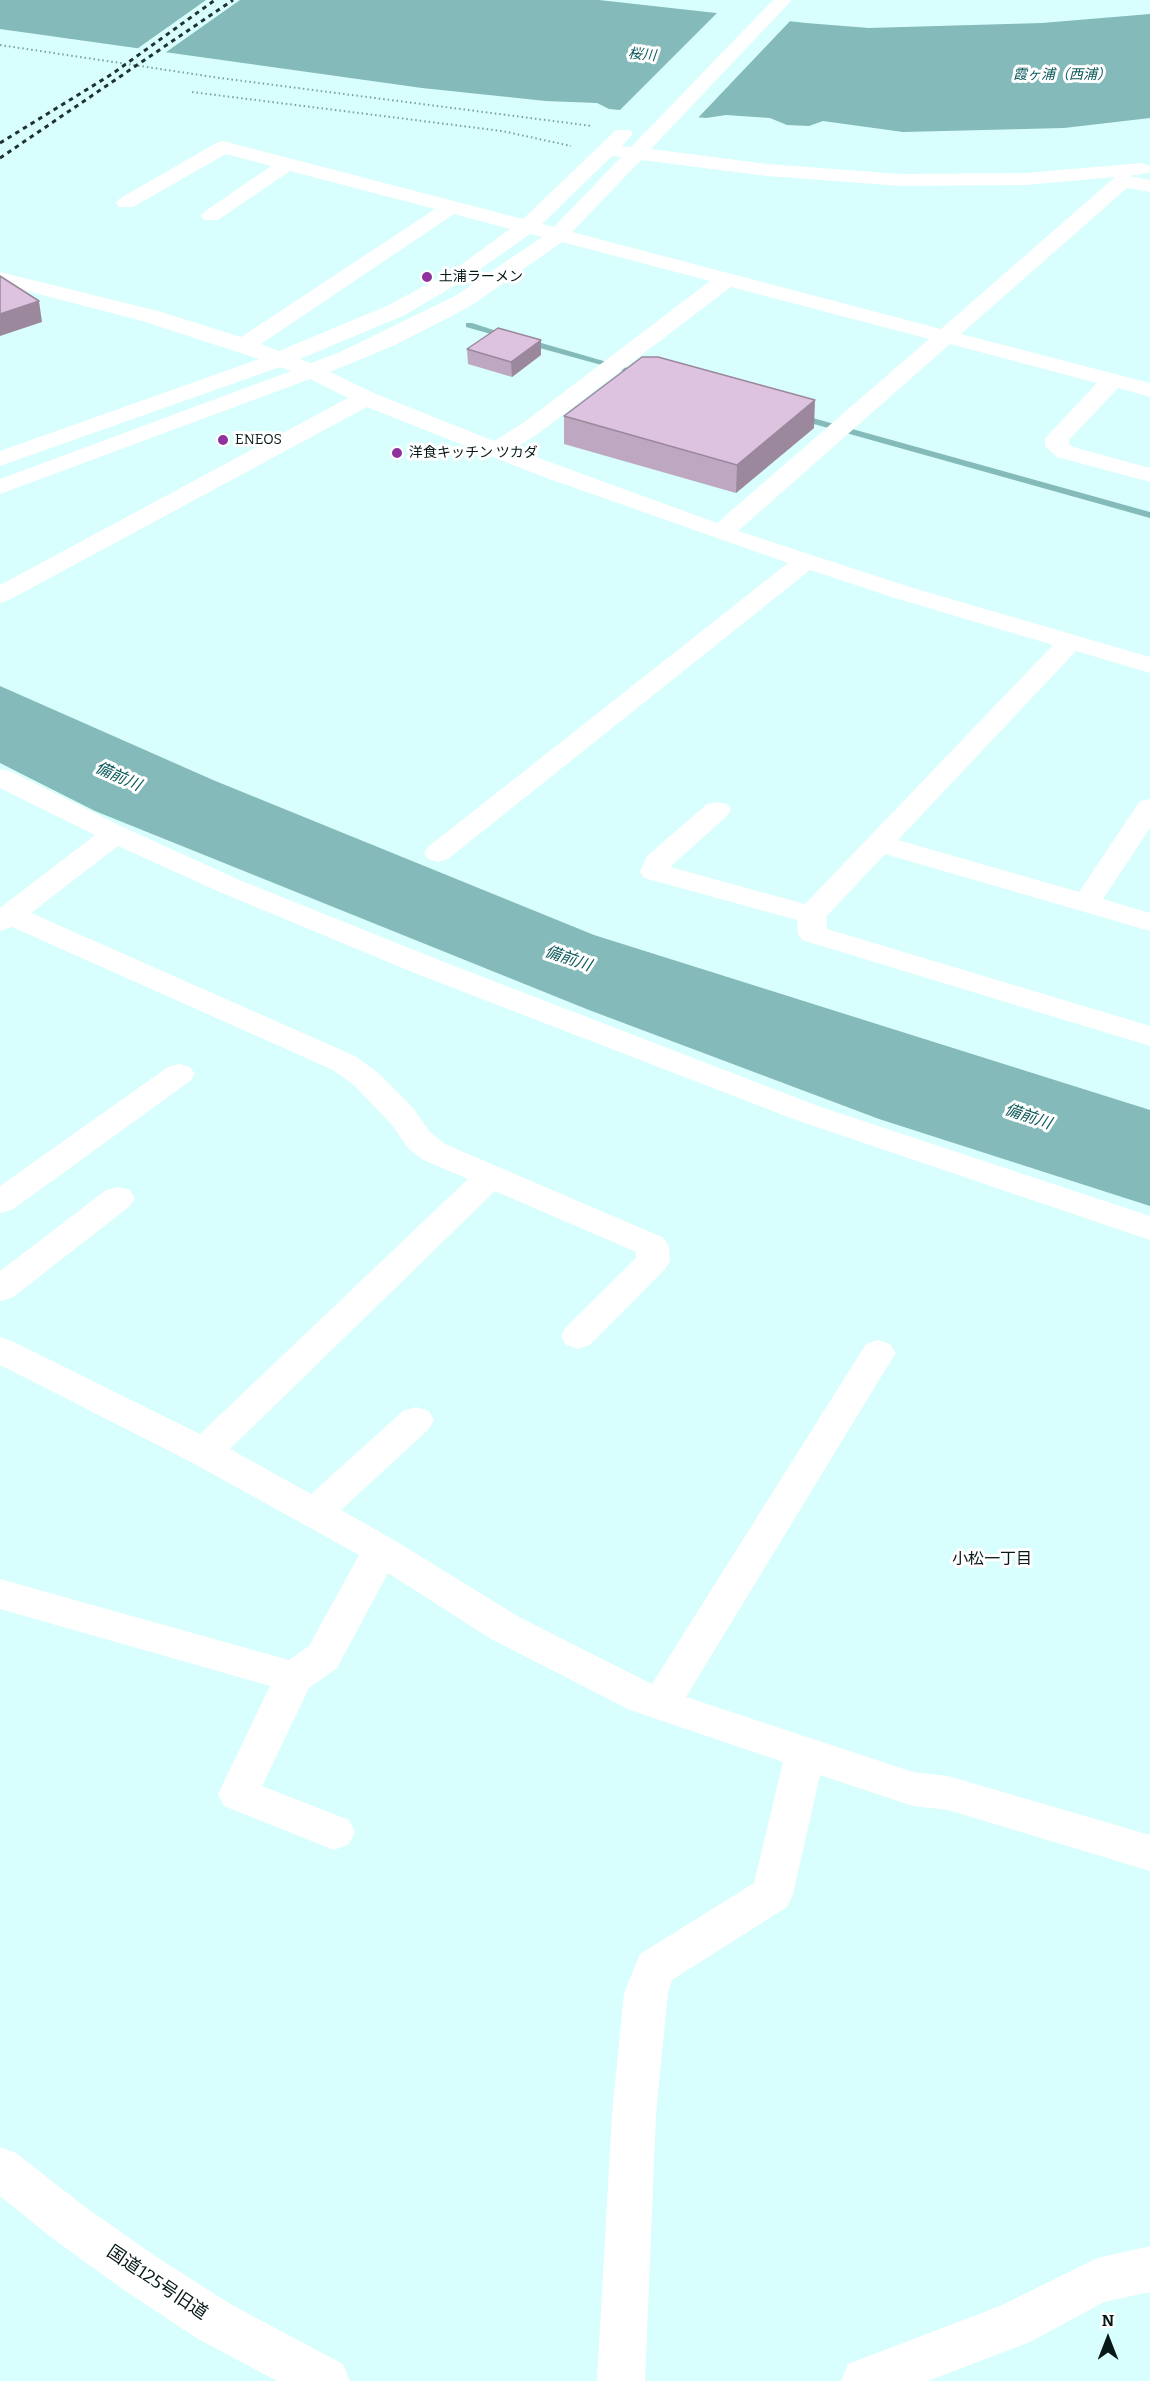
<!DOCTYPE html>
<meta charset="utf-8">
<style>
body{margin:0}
#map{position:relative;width:1150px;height:2381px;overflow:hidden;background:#d8fefd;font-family:Bitter,serif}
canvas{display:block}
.north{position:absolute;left:1078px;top:2309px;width:60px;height:60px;-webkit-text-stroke:4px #fff;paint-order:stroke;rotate:0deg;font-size:16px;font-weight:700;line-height:24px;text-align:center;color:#061818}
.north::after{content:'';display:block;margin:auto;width:21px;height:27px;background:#061818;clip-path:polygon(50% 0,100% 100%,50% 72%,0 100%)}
</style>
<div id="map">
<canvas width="1150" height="2381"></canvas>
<div class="north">N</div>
</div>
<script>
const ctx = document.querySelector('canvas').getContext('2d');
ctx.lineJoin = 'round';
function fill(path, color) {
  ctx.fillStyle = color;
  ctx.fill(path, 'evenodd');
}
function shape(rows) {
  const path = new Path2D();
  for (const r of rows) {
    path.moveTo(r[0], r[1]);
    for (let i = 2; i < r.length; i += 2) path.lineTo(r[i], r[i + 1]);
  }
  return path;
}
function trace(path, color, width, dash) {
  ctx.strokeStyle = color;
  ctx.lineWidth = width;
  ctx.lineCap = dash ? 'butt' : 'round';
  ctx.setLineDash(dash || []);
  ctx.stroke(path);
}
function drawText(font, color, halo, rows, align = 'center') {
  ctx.font = font + ' Bitter,"Noto Sans JP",serif';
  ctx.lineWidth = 6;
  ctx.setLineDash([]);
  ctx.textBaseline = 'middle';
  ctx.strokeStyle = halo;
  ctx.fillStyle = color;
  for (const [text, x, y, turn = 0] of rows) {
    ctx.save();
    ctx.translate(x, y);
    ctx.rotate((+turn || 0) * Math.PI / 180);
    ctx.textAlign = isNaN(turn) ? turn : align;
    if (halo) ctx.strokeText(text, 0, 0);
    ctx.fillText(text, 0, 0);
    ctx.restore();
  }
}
fill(shape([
 [0,0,599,0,806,23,869,28,1042,23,1150,14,1150,118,1064,128,903,132,823,121,809,126,787,125,770,118,726,115,706,118,609,109,597,103,546,101,422,88,0,29],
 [0,686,213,780,594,935,1150,1110,1150,1206,879,1119,589,1010,95,811,0,763]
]), '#84bab9');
fill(shape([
 [206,0,240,0,162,55,134,51],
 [719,11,792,19,696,120,617,113]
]), '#d8fefd');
fill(shape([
 [466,323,472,323,512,336,505,338,466,327,466,323],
 [525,340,531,340,645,373,638,375,525,344,525,340],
 [796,415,802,415,1150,512,1150,518,796,419,796,415]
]), '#84bab9');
trace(shape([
 [0,45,220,78,592,126],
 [192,92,502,131,571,146]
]), '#819e9e', 2, [1.5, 3]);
fill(shape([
 [773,0,792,0,651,149,767,164,901,174,1026,173,1142,163,1150,166,1149,173,1129,176,1150,180,1150,192,1127,188,961,334,1150,383,1150,397,1118,388,1069,440,1069,444,1073,447,1150,468,1150,482,1057,457,1045,446,1045,439,1049,434,1097,383,950,344,738,531,913,588,1150,657,1150,673,1076,651,898,840,1079,892,1140,801,1150,799,1150,828,1103,899,1150,913,1150,931,885,854,826,917,827,929,1150,1026,1150,1046,802,940,798,934,797,920,644,878,640,872,647,856,707,804,717,802,727,804,731,810,727,816,670,867,805,904,1053,645,895,598,810,570,448,859,438,862,428,859,424,853,428,847,788,563,541,476,367,407,9,600,0,603,0,585,348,398,310,379,0,494,0,479,291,371,280,367,0,466,0,451,259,359,142,321,0,284,0,272,158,311,241,337,435,209,290,171,218,220,204,220,201,216,204,212,271,166,226,154,133,207,119,207,116,203,119,199,216,143,223,141,523,219,616,130,630,130,633,134,622,146,631,147,773,0],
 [612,156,621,157,554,227,542,224,612,156],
 [641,160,767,176,901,186,1026,185,1115,177,941,329,572,232,641,160],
 [454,214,510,229,455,269,389,305,279,351,261,344,454,214],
 [530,234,542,237,455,296,338,353,311,363,300,359,405,315,469,277,530,234],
 [562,242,710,281,523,423,494,441,376,394,330,372,395,345,471,306,562,242],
 [731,287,929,339,717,523,514,449,539,433,731,287],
 [0,769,10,771,125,828,242,881,439,960,818,1106,1150,1216,1150,1240,796,1120,417,974,222,893,118,846,31,913,355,1056,377,1072,414,1109,430,1132,445,1144,664,1238,669,1246,670,1261,665,1269,590,1345,578,1349,566,1345,561,1336,566,1327,636,1258,636,1252,495,1191,230,1449,311,1494,403,1411,416,1407,429,1411,434,1420,429,1429,341,1510,394,1540,519,1617,652,1684,866,1344,878,1340,890,1344,896,1353,890,1362,686,1697,913,1772,948,1776,1150,1835,1150,1871,948,1810,913,1806,820,1775,793,1894,787,1907,672,1980,668,1993,656,2114,645,2381,597,2381,612,2114,624,1993,640,1954,754,1883,783,1762,630,1710,491,1639,388,1573,337,1668,309,1688,262,1786,349,1820,355,1832,349,1844,334,1850,224,1806,218,1794,270,1686,0,1609,0,1579,289,1660,309,1646,359,1555,191,1462,0,1365,0,1337,12,1341,200,1434,468,1179,423,1160,408,1148,392,1125,355,1086,333,1070,12,927,0,931,0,908,95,835,0,788,0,769],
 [179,1064,190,1067,195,1074,190,1081,12,1210,0,1213,0,1186,168,1067,179,1064],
 [118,1187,130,1190,135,1198,130,1206,12,1298,0,1301,0,1271,106,1190,118,1187],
 [0,2147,16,2153,84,2206,155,2256,232,2305,343,2364,350,2381,277,2381,198,2339,121,2288,52,2238,0,2196,0,2147],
 [1150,2246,1150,2292,1104,2302,1030,2342,928,2381,841,2381,848,2364,1000,2306,1097,2258,1150,2246]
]), '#fff');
trace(shape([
 [0,143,112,74,215,0],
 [0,158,233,0]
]), '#1e3232', 3, [4.5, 4.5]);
fill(shape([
 [467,349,541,355,512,377,468,364],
 [564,416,814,428,736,493,564,444]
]), '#bea8c1');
fill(shape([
 [39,301,42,322,0,336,0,314],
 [541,340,541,355,512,377,511,362],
 [815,400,814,428,736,493,737,465]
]), '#9b889d');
const building = shape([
 [0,276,39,301,0,314,0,276],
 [498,328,541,340,511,362,467,349,498,328],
 [642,357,658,357,815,400,737,465,564,416,642,357]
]);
fill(building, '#ddc3e0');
trace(building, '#9b889d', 1.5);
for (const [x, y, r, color] of [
 [427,277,6,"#8f329c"],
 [223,440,6,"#8f329c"],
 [397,453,6,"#8f329c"]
]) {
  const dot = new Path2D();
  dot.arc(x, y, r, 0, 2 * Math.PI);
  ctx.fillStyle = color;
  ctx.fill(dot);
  trace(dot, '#fff', 2);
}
drawText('italic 14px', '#0c5a5a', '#fff', [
 ["桜川",642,55,5],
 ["霞ヶ浦（西浦）",1062,75]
]);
drawText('14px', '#061818', '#fff', [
 ["土浦ラーメン",439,277],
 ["ENEOS",235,440],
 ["洋食キッチン ツカダ",409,453]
], 'left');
drawText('italic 16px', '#0c5a5a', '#fff', [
 ["備前川",118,777,24],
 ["備前川",568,959,19],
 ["備前川",1028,1117,19]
]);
drawText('16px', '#061818', '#fff', [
 ["小松一丁目",992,1560]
]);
drawText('18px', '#061818', '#fff', [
 ["国道125号旧道",157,2283,34]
]);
</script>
